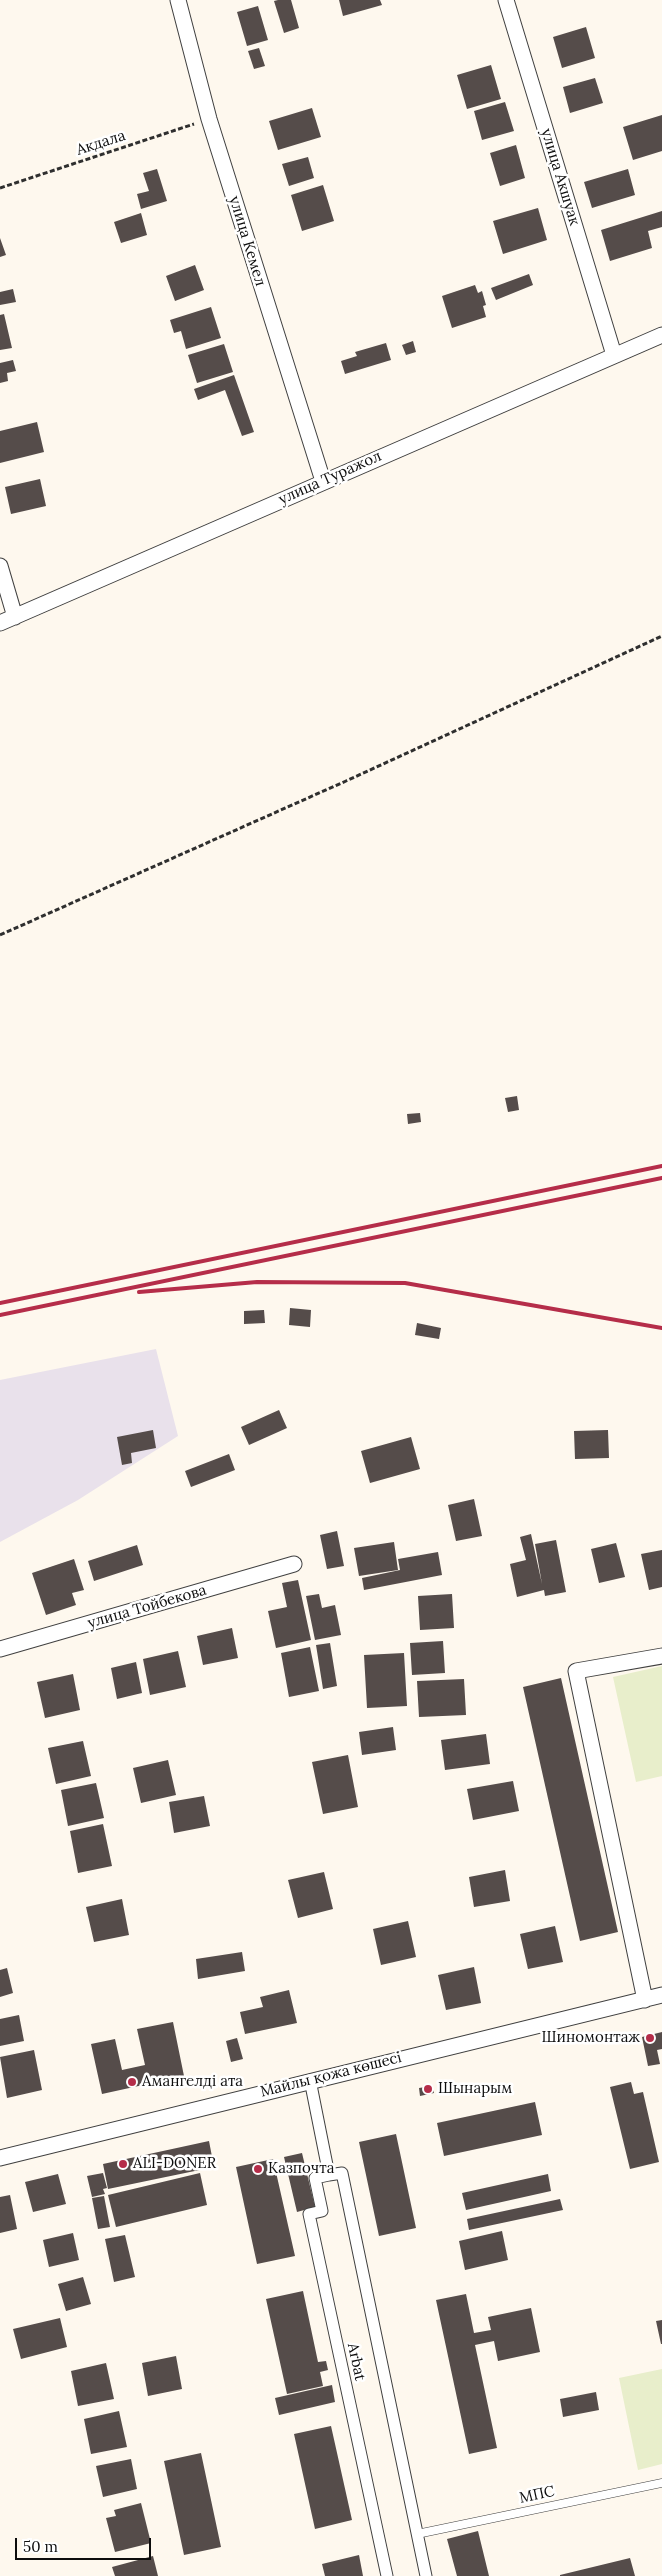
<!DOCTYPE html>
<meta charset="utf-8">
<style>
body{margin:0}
#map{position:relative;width:662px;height:2576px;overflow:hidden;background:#fef8ee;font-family:Lora,serif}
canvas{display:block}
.scale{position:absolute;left:15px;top:2538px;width:136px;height:22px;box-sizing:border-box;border:2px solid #0d0d0d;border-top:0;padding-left:6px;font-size:15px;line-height:18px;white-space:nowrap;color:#0d0d0d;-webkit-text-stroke:4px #fff;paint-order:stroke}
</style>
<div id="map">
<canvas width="662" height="2576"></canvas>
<div class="scale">50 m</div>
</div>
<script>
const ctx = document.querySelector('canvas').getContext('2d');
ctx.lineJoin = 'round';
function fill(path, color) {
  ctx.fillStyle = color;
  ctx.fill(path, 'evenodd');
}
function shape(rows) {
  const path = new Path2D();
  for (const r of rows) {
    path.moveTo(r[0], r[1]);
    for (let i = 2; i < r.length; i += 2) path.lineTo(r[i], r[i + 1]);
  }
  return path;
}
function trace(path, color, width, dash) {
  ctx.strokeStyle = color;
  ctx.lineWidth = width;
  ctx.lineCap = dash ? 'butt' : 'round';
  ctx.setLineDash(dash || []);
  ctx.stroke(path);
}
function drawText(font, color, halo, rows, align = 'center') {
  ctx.font = font + ' Lora,serif';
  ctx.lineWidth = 5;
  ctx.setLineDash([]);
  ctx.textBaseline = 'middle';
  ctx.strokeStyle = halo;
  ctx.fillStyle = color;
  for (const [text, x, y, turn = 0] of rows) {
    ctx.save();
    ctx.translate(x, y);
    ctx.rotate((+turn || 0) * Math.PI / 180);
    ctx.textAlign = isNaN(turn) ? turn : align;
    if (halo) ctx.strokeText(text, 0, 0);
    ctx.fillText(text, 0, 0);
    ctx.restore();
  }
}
fill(shape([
 [156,1349,178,1436,78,1500,0,1542,0,1380]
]), '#e9e1eb');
fill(shape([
 [662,1666,662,1776,636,1782,613,1677],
 [662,2369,662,2464,638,2470,619,2378]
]), '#e8eecb');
fill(shape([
 [278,0,291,0,299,28,284,33,274,1],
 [339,0,380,0,382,5,343,16],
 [258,6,268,40,247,46,237,12],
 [586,27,595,58,562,68,553,37],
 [259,48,265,66,254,69,248,51],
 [491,65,501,99,467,109,457,75],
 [595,78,603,103,570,113,563,87],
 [505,102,514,131,482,140,474,111],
 [312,108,321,137,278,150,269,121],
 [662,115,662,151,633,160,623,127],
 [516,145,525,178,500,186,490,153],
 [308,157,314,178,289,186,282,164],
 [157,169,167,201,141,209,137,194,149,191,143,173],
 [628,169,635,195,592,208,584,182],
 [323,185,334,221,302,231,291,195],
 [538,208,547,240,503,254,493,221],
 [662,211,662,227,648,231,652,248,610,261,601,230],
 [141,213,147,235,121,243,114,222],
 [0,238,6,255,0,257],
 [195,265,204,290,175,301,166,276],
 [529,274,533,285,496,300,491,288],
 [475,285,478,293,482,291,486,305,483,306,486,317,452,328,442,296],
 [13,289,16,302,0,305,0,292],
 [211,307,221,338,186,349,181,331,174,333,170,320],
 [4,314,12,348,0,350,0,315],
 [413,341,416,352,406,355,402,345],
 [386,343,391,360,345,374,341,361,357,356,355,352],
 [224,344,233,372,197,383,188,355],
 [13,360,16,371,7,373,8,381,0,383,0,363],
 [234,375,254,432,242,436,225,390,198,400,194,389],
 [37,422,44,452,0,463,0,431],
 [40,479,46,506,11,514,5,487],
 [517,1096,519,1110,508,1112,505,1098],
 [420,1113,421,1122,408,1124,407,1114],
 [290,1308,311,1310,310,1327,289,1325],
 [264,1310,265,1323,244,1324,244,1311],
 [417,1323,441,1328,439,1339,415,1335],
 [279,1410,287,1428,249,1445,241,1427],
 [153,1430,156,1448,131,1453,132,1463,122,1465,117,1437],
 [608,1430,609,1458,575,1459,574,1431],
 [411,1437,420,1469,370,1483,361,1451],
 [229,1454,235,1470,191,1487,185,1471],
 [474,1499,482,1536,456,1541,448,1505],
 [337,1531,344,1566,327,1569,320,1535],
 [531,1534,542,1584,535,1544,556,1540,566,1592,545,1596,544,1590,517,1597,510,1564,526,1560,520,1537],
 [394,1542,398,1570,359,1576,354,1548],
 [616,1543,625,1577,599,1583,591,1549],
 [137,1545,143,1565,94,1581,88,1561],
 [662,1550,662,1587,649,1590,641,1554],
 [438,1552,442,1575,364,1590,362,1578,400,1570,398,1559],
 [74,1559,84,1590,72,1593,76,1605,46,1615,32,1573],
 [298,1580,311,1640,276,1648,268,1611,287,1607,282,1583],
 [319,1594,322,1608,335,1605,341,1635,315,1640,306,1596],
 [452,1594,454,1628,420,1630,418,1596],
 [232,1628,238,1658,203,1665,197,1636],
 [443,1641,445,1673,412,1675,410,1643],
 [330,1643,337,1686,323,1689,316,1645],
 [310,1647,319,1691,289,1697,281,1653],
 [178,1651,186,1687,150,1695,143,1659],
 [404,1653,407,1706,367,1708,364,1655],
 [136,1662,142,1693,117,1699,111,1668],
 [73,1674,80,1710,45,1718,37,1682],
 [561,1678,618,1932,580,1941,523,1687],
 [464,1679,466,1715,419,1717,417,1681],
 [393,1727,396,1750,362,1755,359,1732],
 [486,1734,490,1764,445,1770,441,1740],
 [83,1741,91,1776,56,1784,48,1748],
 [348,1755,358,1807,323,1814,312,1762],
 [168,1760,176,1795,141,1803,133,1768],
 [513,1781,519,1811,473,1820,467,1789],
 [96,1783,104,1818,68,1826,61,1790],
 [204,1796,210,1826,174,1833,169,1802],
 [103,1824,112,1866,78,1873,70,1831],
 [505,1870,510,1901,474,1907,469,1877],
 [324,1872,333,1909,298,1918,288,1880],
 [122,1899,129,1935,94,1942,86,1907],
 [408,1921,416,1957,381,1965,373,1929],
 [555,1926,563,1962,528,1969,520,1934],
 [242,1952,245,1971,198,1979,196,1959],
 [474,1967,481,2003,446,2010,438,1975],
 [7,1968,13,1993,0,1997,0,1970],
 [289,1990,297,2023,245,2034,240,2012,263,2007,260,1997],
 [19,2015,24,2041,0,2046,0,2019],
 [173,2022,184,2076,102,2094,91,2044,115,2039,122,2070,145,2065,137,2029],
 [662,2032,662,2049,657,2050,660,2064,648,2066,642,2037],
 [237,2038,243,2059,231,2062,226,2041],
 [34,2050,42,2090,7,2098,0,2057],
 [631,2082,634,2094,643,2092,659,2162,630,2169,610,2087],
 [432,2086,434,2093,420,2096,419,2088],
 [535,2102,542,2135,444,2156,437,2123],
 [396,2134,416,2228,379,2236,359,2142],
 [209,2141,214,2167,108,2189,103,2164],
 [302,2153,315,2207,297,2212,284,2157],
 [273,2159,295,2256,257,2264,236,2167],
 [103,2173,107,2188,103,2189,105,2194,92,2197,87,2176],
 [200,2173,207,2205,116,2227,108,2195],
 [58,2174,66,2204,33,2212,25,2182],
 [548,2174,551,2191,466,2210,462,2193],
 [10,2195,17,2229,0,2233,0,2197],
 [104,2196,110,2227,98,2229,92,2198],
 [560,2199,563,2210,469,2230,467,2219],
 [502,2231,508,2260,465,2270,459,2241],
 [73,2233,79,2260,49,2267,43,2240],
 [125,2235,135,2277,114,2282,105,2239],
 [83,2277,91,2304,66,2311,58,2284],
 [303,2291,318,2362,326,2361,328,2370,320,2372,323,2386,287,2394,266,2299],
 [466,2294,474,2333,491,2330,488,2317,531,2308,540,2352,498,2361,494,2341,475,2345,497,2448,469,2454,436,2300],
 [60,2318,67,2347,21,2359,13,2329],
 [662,2320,662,2344,661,2344,656,2321],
 [176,2356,182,2389,148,2396,142,2363],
 [106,2363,114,2399,78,2406,71,2371],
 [332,2385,335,2402,279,2415,275,2398],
 [596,2392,599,2410,563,2417,560,2399],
 [119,2411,127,2447,91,2454,84,2419],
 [331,2426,352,2520,315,2529,294,2434],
 [201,2453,221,2547,184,2555,164,2461],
 [131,2459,137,2489,103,2497,96,2466],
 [141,2503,151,2543,115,2552,106,2518,116,2516,114,2510],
 [478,2531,489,2576,457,2576,447,2539],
 [359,2555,363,2576,325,2576,322,2564],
 [153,2556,158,2576,115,2576,112,2567],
 [630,2558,635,2576,560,2576,560,2575]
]), '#554c4a');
const service = shape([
 [417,2534,662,2483]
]);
const pedestrian = shape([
 [310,2080,329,2175,342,2173,426,2576],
 [329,2175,315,2178,322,2211,309,2214,387,2576]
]);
const minor = shape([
 [178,0,209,119,323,481],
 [506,0,614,355],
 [0,566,15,617],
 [0,623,662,335],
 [0,1649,294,1564],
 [645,2000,576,1671,662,1656],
 [0,2158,662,1995]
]);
trace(service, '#404040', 9);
trace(pedestrian, '#404040', 13);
trace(minor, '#404040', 17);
trace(shape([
 [0,188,194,124],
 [0,935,346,781,662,636]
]), '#2f2f2f', 3, [5, 2.5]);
trace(service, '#fff', 8);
trace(pedestrian, '#fff', 11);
trace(minor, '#fff', 15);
trace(shape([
 [139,1292,257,1282,405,1283,662,1328],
 [0,1303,662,1166],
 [0,1315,662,1178]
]), '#b52d49', 4);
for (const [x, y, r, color] of [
 [650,2038,5,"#b52d49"],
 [132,2082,5,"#b52d49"],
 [428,2089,5,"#b52d49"],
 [123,2164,5,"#b52d49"],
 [258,2169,5,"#b52d49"]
]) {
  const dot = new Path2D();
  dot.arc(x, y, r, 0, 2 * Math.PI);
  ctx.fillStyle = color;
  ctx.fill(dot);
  trace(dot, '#fff', 2);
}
drawText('15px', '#0d0d0d', '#fff', [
 ["Акдала",101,143,-18],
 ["улица Акшуак",560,177,73],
 ["улица Кемел",247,241,73],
 ["улица Туражол",330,478,-24],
 ["улица Тойбекова",147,1607,-16],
 ["Майлы қожа көшесі",331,2075,-14],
 ["Arbat",356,2362,78],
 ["МПС",537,2495,-12]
]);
drawText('15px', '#0d0d0d', '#fff', [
 ["Шиномонтаж",640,2038,"right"],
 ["Амангелді ата",142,2082],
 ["Шынарым",438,2089],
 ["ALI-DONER",133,2164],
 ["Казпочта",268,2169]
], 'left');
</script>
